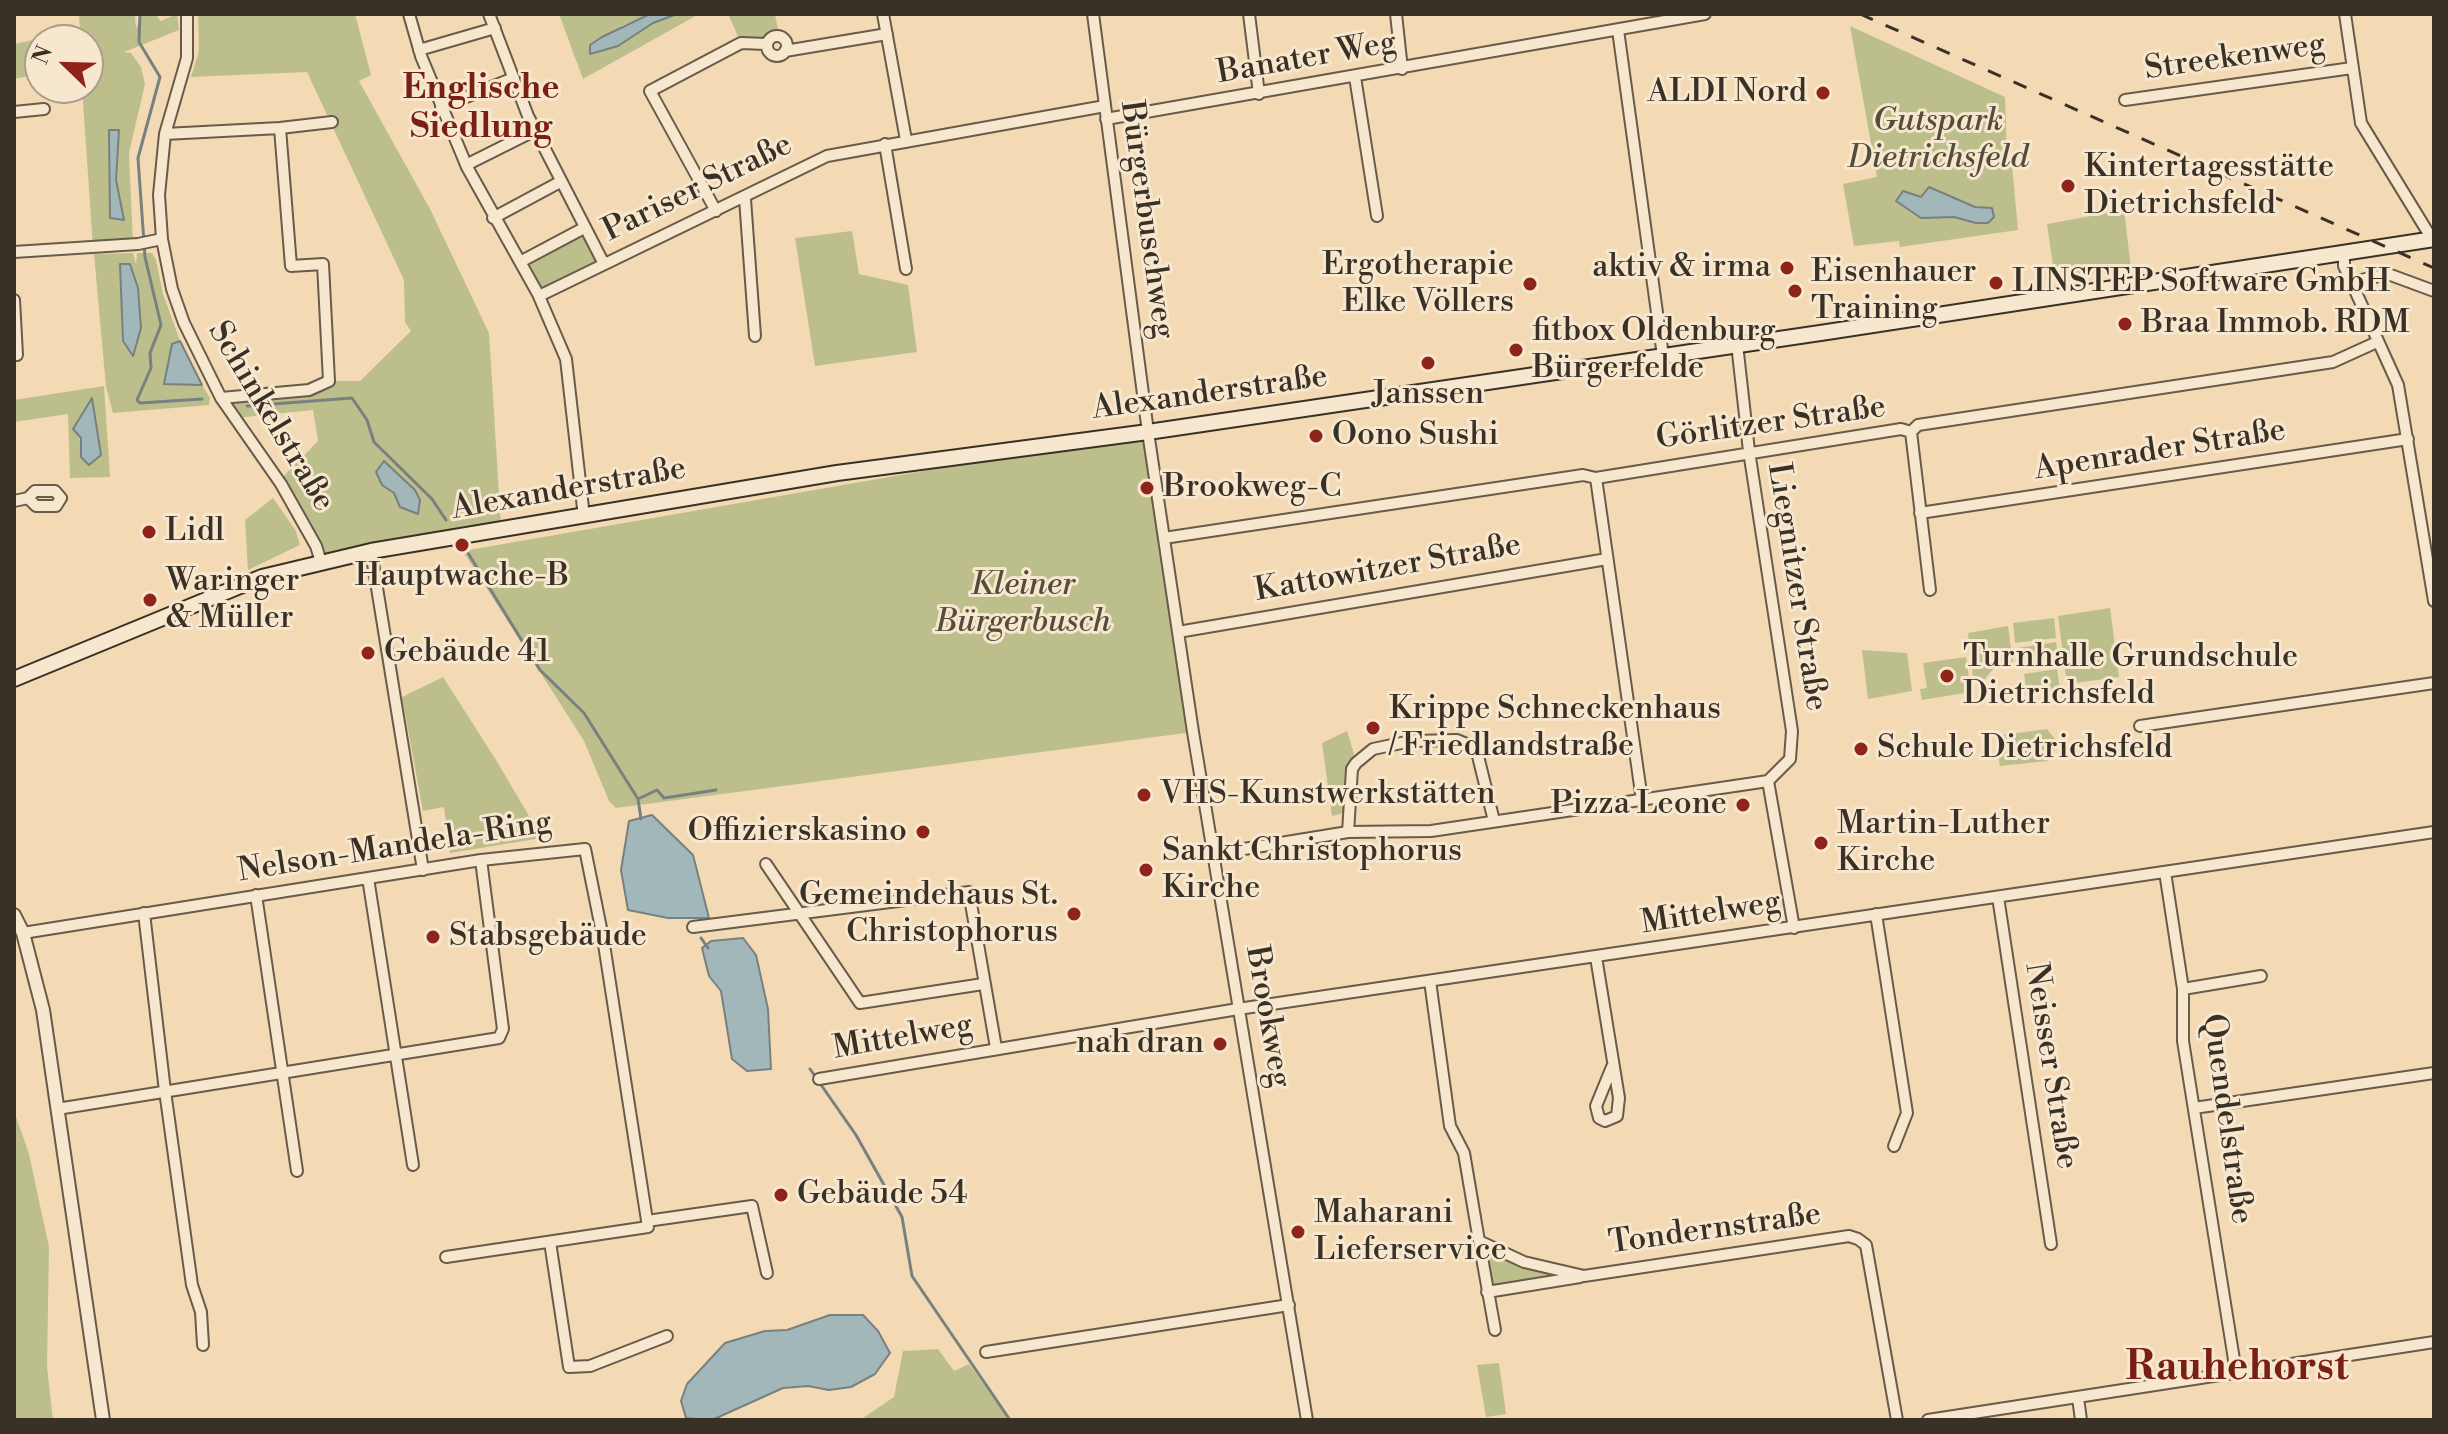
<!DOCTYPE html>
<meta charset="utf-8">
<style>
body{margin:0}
#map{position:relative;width:2448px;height:1434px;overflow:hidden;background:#f3dab5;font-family:"Libre Bodoni",serif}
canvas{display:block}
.frame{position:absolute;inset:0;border:16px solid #3a3126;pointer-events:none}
.north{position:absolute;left:24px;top:24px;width:80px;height:80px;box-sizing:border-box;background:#f7e7cf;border:2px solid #ab9e8b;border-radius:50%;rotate:293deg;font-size:22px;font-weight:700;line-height:32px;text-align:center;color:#3a3126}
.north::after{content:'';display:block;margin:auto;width:28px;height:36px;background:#8f2418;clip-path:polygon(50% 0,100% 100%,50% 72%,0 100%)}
</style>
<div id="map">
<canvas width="2448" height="1434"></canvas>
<div class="frame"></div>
<div class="north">N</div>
</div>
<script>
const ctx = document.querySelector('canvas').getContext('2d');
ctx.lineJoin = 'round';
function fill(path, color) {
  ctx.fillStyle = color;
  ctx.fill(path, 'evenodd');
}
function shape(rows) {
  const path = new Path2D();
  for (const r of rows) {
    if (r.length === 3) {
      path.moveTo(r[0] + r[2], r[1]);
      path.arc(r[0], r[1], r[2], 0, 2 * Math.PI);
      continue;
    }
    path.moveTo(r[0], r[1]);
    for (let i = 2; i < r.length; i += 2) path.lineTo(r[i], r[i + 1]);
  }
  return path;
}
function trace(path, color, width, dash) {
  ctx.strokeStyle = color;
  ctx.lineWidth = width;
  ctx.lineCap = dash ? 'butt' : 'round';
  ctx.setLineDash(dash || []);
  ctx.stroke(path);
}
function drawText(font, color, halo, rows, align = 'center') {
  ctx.font = font + ' "Libre Bodoni",serif';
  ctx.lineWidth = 6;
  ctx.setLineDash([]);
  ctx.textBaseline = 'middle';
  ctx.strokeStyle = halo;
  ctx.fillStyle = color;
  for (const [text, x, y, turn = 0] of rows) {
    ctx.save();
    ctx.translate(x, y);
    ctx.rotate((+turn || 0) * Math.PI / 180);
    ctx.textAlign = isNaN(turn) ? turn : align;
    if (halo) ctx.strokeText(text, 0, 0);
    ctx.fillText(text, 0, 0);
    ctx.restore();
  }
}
fill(shape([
 [79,14,135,14,136,29,141,14,155,14,161,21,177,14,179,30,124,52,131,53,141,67,145,84,129,153,133,244,93,247,82,88,88,88,88,40,40,40,40,74,14,79,14,44,80,30],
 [198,14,355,14,371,75,359,81,430,209,489,333,501,526,321,562,279,481,318,441,313,410,235,418,221,398,311,389,329,381,360,381,411,331,405,322,404,280,307,72,191,77,199,51],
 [559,14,650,14,621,26,618,46,653,23,677,14,699,14,583,79],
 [728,14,775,14,779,35,767,41,741,43],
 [1850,26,2005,97,2007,162,2012,165,2018,230,1900,247,1899,241,1854,246,1843,184,1877,177],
 [2124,210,2131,268,2055,279,2047,224],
 [584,228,604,264,538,294,520,262],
 [852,231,859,274,908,285,917,352,815,366,795,238],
 [133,253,136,264,137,253,152,253,156,260,163,294,180,341,172,344,164,384,202,385,210,398,209,405,113,413,106,387,94,254],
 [121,264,130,265,138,288,141,328,132,355,123,341],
 [104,386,110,477,70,478,68,414,14,422,14,400],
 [92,398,101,455,81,457,78,419],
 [1148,432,1193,732,616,808,609,801,584,741,463,551],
 [273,498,296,531,300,545,248,570,245,520],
 [2110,608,2119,677,2067,684,2058,616],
 [2054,618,2056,638,2015,643,2013,623],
 [2008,626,2013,663,1995,667,1984,680,1973,677,1968,633],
 [2056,642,2059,663,2019,669,2017,648],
 [1862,650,1907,653,1912,691,1868,699],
 [1966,657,1971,692,1922,700,1920,689,1927,688,1923,663],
 [2057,669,2060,689,2027,694,2024,674],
 [443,677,496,760,542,838,450,853,444,807,423,811,402,697],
 [2047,729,2059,744,2047,761,2000,766,1995,736],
 [1347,731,1354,754,1344,778,1344,813,1332,816,1322,743],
 [14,1111,29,1154,49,1247,47,1366,53,1420,14,1420],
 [1479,1241,1502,1253,1584,1276,1487,1292],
 [938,1349,954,1371,969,1364,1010,1420,860,1420,894,1397,903,1351],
 [1499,1363,1506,1414,1486,1417,1477,1365]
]), '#bcbf8c');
const water = shape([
 [650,14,677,14,653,23,618,46,590,54,590,45,602,37,650,14],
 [109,130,119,130,116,180,124,220,110,218,109,130],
 [1929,187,1975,207,1992,208,1994,217,1988,223,1976,223,1954,217,1921,218,1896,201,1903,191,1921,197,1929,187],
 [120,264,130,264,138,288,141,328,133,356,123,341,120,264],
 [180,341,202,385,164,384,172,344,180,341],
 [92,398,101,455,89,465,81,457,81,438,73,429,92,398],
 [384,461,415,490,420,500,418,514,400,507,394,493,382,485,376,472,384,461],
 [652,815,693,855,709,918,668,918,628,910,621,870,629,821,652,815],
 [743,938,756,955,768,1009,771,1069,747,1071,732,1059,721,991,709,976,702,948,711,941,743,938],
 [830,1315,863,1315,878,1331,890,1353,875,1374,851,1387,829,1390,808,1386,783,1388,712,1420,686,1418,681,1401,687,1384,725,1343,765,1331,787,1330,830,1315]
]);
fill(water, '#a2b7ba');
trace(water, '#78817f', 2);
trace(shape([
 [140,14,139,42,160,77,138,158,145,257,161,325,150,353,151,368,137,400,140,403,202,399],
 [247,406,352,398,367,420,374,442,432,499,446,520],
 [468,553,540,670,584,713,638,799,641,819],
 [638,799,657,790,664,798,716,790],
 [701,938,708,948],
 [810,1069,856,1135,902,1217,912,1276,1010,1420]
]), '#78817f', 3);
const minor = shape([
 [187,14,187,58,165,134,159,195,162,239,172,289,184,323,221,398,281,484,316,546,321,562],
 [409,14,421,56,467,167,538,294,566,359,584,517],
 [489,14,528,116,604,264],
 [883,14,906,140],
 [1093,14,1148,432,1193,732,1307,1420],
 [1249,14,1259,94],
 [1396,14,1402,69],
 [2345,14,2361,123,2432,239],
 [1618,30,1663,356],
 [777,46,10],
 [419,50,495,28],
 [785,51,887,34],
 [1355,77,1377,216],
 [2125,100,2352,68],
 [441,107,514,78],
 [14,112,44,109],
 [1106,119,1705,14],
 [280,128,332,122],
 [165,134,280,128,291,266,323,264,329,381,309,390,221,398],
 [885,144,906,269],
 [466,165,536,130],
 [745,199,755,336],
 [716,211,650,91,741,43,766,44],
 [493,218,560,182],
 [14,252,138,244,162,239],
 [2344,254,2344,266,2398,385,2434,601],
 [520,262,584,228],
 [2352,282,2388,274,2434,291],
 [539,296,827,156,1105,106],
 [14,300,17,355,14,355],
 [1737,344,1749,451,1792,731,1790,759,1768,781],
 [1911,432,1918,425,2333,362,2377,342],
 [1911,432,1930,590],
 [1596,478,1642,800],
 [14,501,28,498,35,491,55,491,61,498,56,506,36,506,28,498],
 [1920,513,2408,439],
 [1164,538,1583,475,1596,478,1901,429,1911,432],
 [371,551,423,870],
 [1178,632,1607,559],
 [2140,726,2434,683],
 [1768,781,1794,928],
 [1348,832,1352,769,1356,763,1373,749,1411,741,1457,740,1476,748,1494,821],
 [1213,854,1348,832,1431,831,1768,781],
 [766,864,860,1003,983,984],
 [2165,872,2183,989,2183,1041,2236,1372],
 [368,878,413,1165],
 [256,895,297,1171],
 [1998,897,2051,1244],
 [144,913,165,1091,192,1285,201,1312,203,1345],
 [1876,914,1907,1113,1894,1146],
 [693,927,969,892,996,1048],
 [23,933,481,860,585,849,603,938,648,1227,446,1257],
 [1596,957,1619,1098,1617,1116,1605,1121,1599,1118,1596,1106,1612,1067],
 [1430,981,1450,1126,1464,1153,1479,1241,1524,1262,1584,1276,1849,1236,1858,1239,1866,1245,1897,1420],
 [2183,989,2261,976],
 [819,1079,1238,1009,2434,832],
 [2194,1108,2434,1073],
 [57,1109,499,1038,503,1029,481,860],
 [647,1221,752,1206,767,1273],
 [1479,1241,1495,1330],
 [550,1242,569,1367,590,1366,667,1336],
 [1487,1292,1580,1277],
 [986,1352,1289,1305],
 [2078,1398,2081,1420],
 [1928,1420,2434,1342]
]);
const tertiary = shape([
 [14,915,23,933,43,1010,103,1420]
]);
const secondary = shape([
 [14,679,262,577,371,551,837,473,1148,432,1827,332,2434,239]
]);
trace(minor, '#685b4a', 14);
trace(tertiary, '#685b4a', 16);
trace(secondary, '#3a3126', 18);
trace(minor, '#f7e7cf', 10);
trace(tertiary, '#f7e7cf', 12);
trace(secondary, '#f7e7cf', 14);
trace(shape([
 [1860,14,2434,268]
]), '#3a3126', 3, [14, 14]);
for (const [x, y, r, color] of [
 [1823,93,8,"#8f2418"],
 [2068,186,8,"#8f2418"],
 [1787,268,8,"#8f2418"],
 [1996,283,8,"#8f2418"],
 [1530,284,8,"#8f2418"],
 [1795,291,8,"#8f2418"],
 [2125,324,8,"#8f2418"],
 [1516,350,8,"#8f2418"],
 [1428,363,8,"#8f2418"],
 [1316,436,8,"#8f2418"],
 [1147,488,8,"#8f2418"],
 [149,532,8,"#8f2418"],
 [462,545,8,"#8f2418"],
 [150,600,8,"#8f2418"],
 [368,653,8,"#8f2418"],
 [1947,676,8,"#8f2418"],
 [1373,728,8,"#8f2418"],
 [1861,749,8,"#8f2418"],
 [1144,795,8,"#8f2418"],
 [1743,805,8,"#8f2418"],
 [923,832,8,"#8f2418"],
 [1821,843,8,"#8f2418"],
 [1146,870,8,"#8f2418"],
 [1074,914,8,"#8f2418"],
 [433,937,8,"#8f2418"],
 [1220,1044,8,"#8f2418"],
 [781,1195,8,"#8f2418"],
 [1298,1232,8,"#8f2418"]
]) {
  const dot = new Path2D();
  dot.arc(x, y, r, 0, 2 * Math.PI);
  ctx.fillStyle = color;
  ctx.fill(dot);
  trace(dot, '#f7e7cf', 3);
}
drawText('32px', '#3a3126', '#f7e7cf', [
 ["Streekenweg",2235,58,-8],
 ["Banater Weg",1307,59,-10],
 ["Pariser Straße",698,189,-26],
 ["Bürgerbuschweg",1146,220,82],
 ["Alexanderstraße",1210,394,-8],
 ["Schinkelstraße",270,417,59],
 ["Görlitzer Straße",1771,424,-8],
 ["Apenrader Straße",2160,451,-9],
 ["Alexanderstraße",569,490,-10],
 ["Kattowitzer Straße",1388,569,-10],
 ["Liegnitzer Straße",1796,587,81],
 ["Nelson-Mandela-Ring",395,848,-9],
 ["Mittelweg",1711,914,-9],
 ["Brookweg",1267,1017,80],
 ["Mittelweg",903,1038,-10],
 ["Neisser Straße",2050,1066,81],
 ["Quendelstraße",2226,1119,82],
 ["Tondernstraße",1715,1230,-8]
]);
drawText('32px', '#3a3126', '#f7e7cf', [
 ["ALDI Nord",1807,93,"right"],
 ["Kintertagesstätte",2084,168],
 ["Dietrichsfeld",2084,205],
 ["Ergotherapie",1514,266,"right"],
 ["Elke Völlers",1514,303,"right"],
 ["aktiv & irma",1771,268,"right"],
 ["Eisenhauer",1811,273],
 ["Training",1811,310],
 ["LINSTEP Software GmbH",2012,283],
 ["Braa Immob. RDM",2141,324],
 ["fitbox Oldenburg",1532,332],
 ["Bürgerfelde",1532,369],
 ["Janssen",1428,395,"center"],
 ["Oono Sushi",1332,436],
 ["Brookweg-C",1163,488],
 ["Lidl",165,532],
 ["Hauptwache-B",462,577,"center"],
 ["Waringer",166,582],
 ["& Müller",166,619],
 ["Gebäude 41",384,653],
 ["Turnhalle Grundschule",1963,658],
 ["Dietrichsfeld",1963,695],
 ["Krippe Schneckenhaus",1389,710],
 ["/ Friedlandstraße",1389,747],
 ["Schule Dietrichsfeld",1877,749],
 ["VHS-Kunstwerkstätten",1160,795],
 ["Pizza Leone",1727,805,"right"],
 ["Martin-Luther",1837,825],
 ["Kirche",1837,862],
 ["Offizierskasino",907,832,"right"],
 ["Sankt Christophorus",1162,852],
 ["Kirche",1162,889],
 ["Gemeindehaus St.",1058,896,"right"],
 ["Christophorus",1058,933,"right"],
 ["Stabsgebäude",449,937],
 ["nah dran",1204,1044,"right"],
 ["Gebäude 54",797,1195],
 ["Maharani",1314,1214],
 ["Lieferservice",1314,1251]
], 'left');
drawText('italic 32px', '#544d3a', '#f7e7cf', [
 ["Gutspark",1938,122],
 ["Dietrichsfeld",1938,159],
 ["Kleiner",1023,586],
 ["Bürgerbusch",1023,623]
]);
drawText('bold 34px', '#7a1f14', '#f7e7cf', [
 ["Englische",481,90],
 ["Siedlung",481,129]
]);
drawText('bold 40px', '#7a1f14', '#f7e7cf', [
 ["Rauhehorst",2237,1369]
]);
</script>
